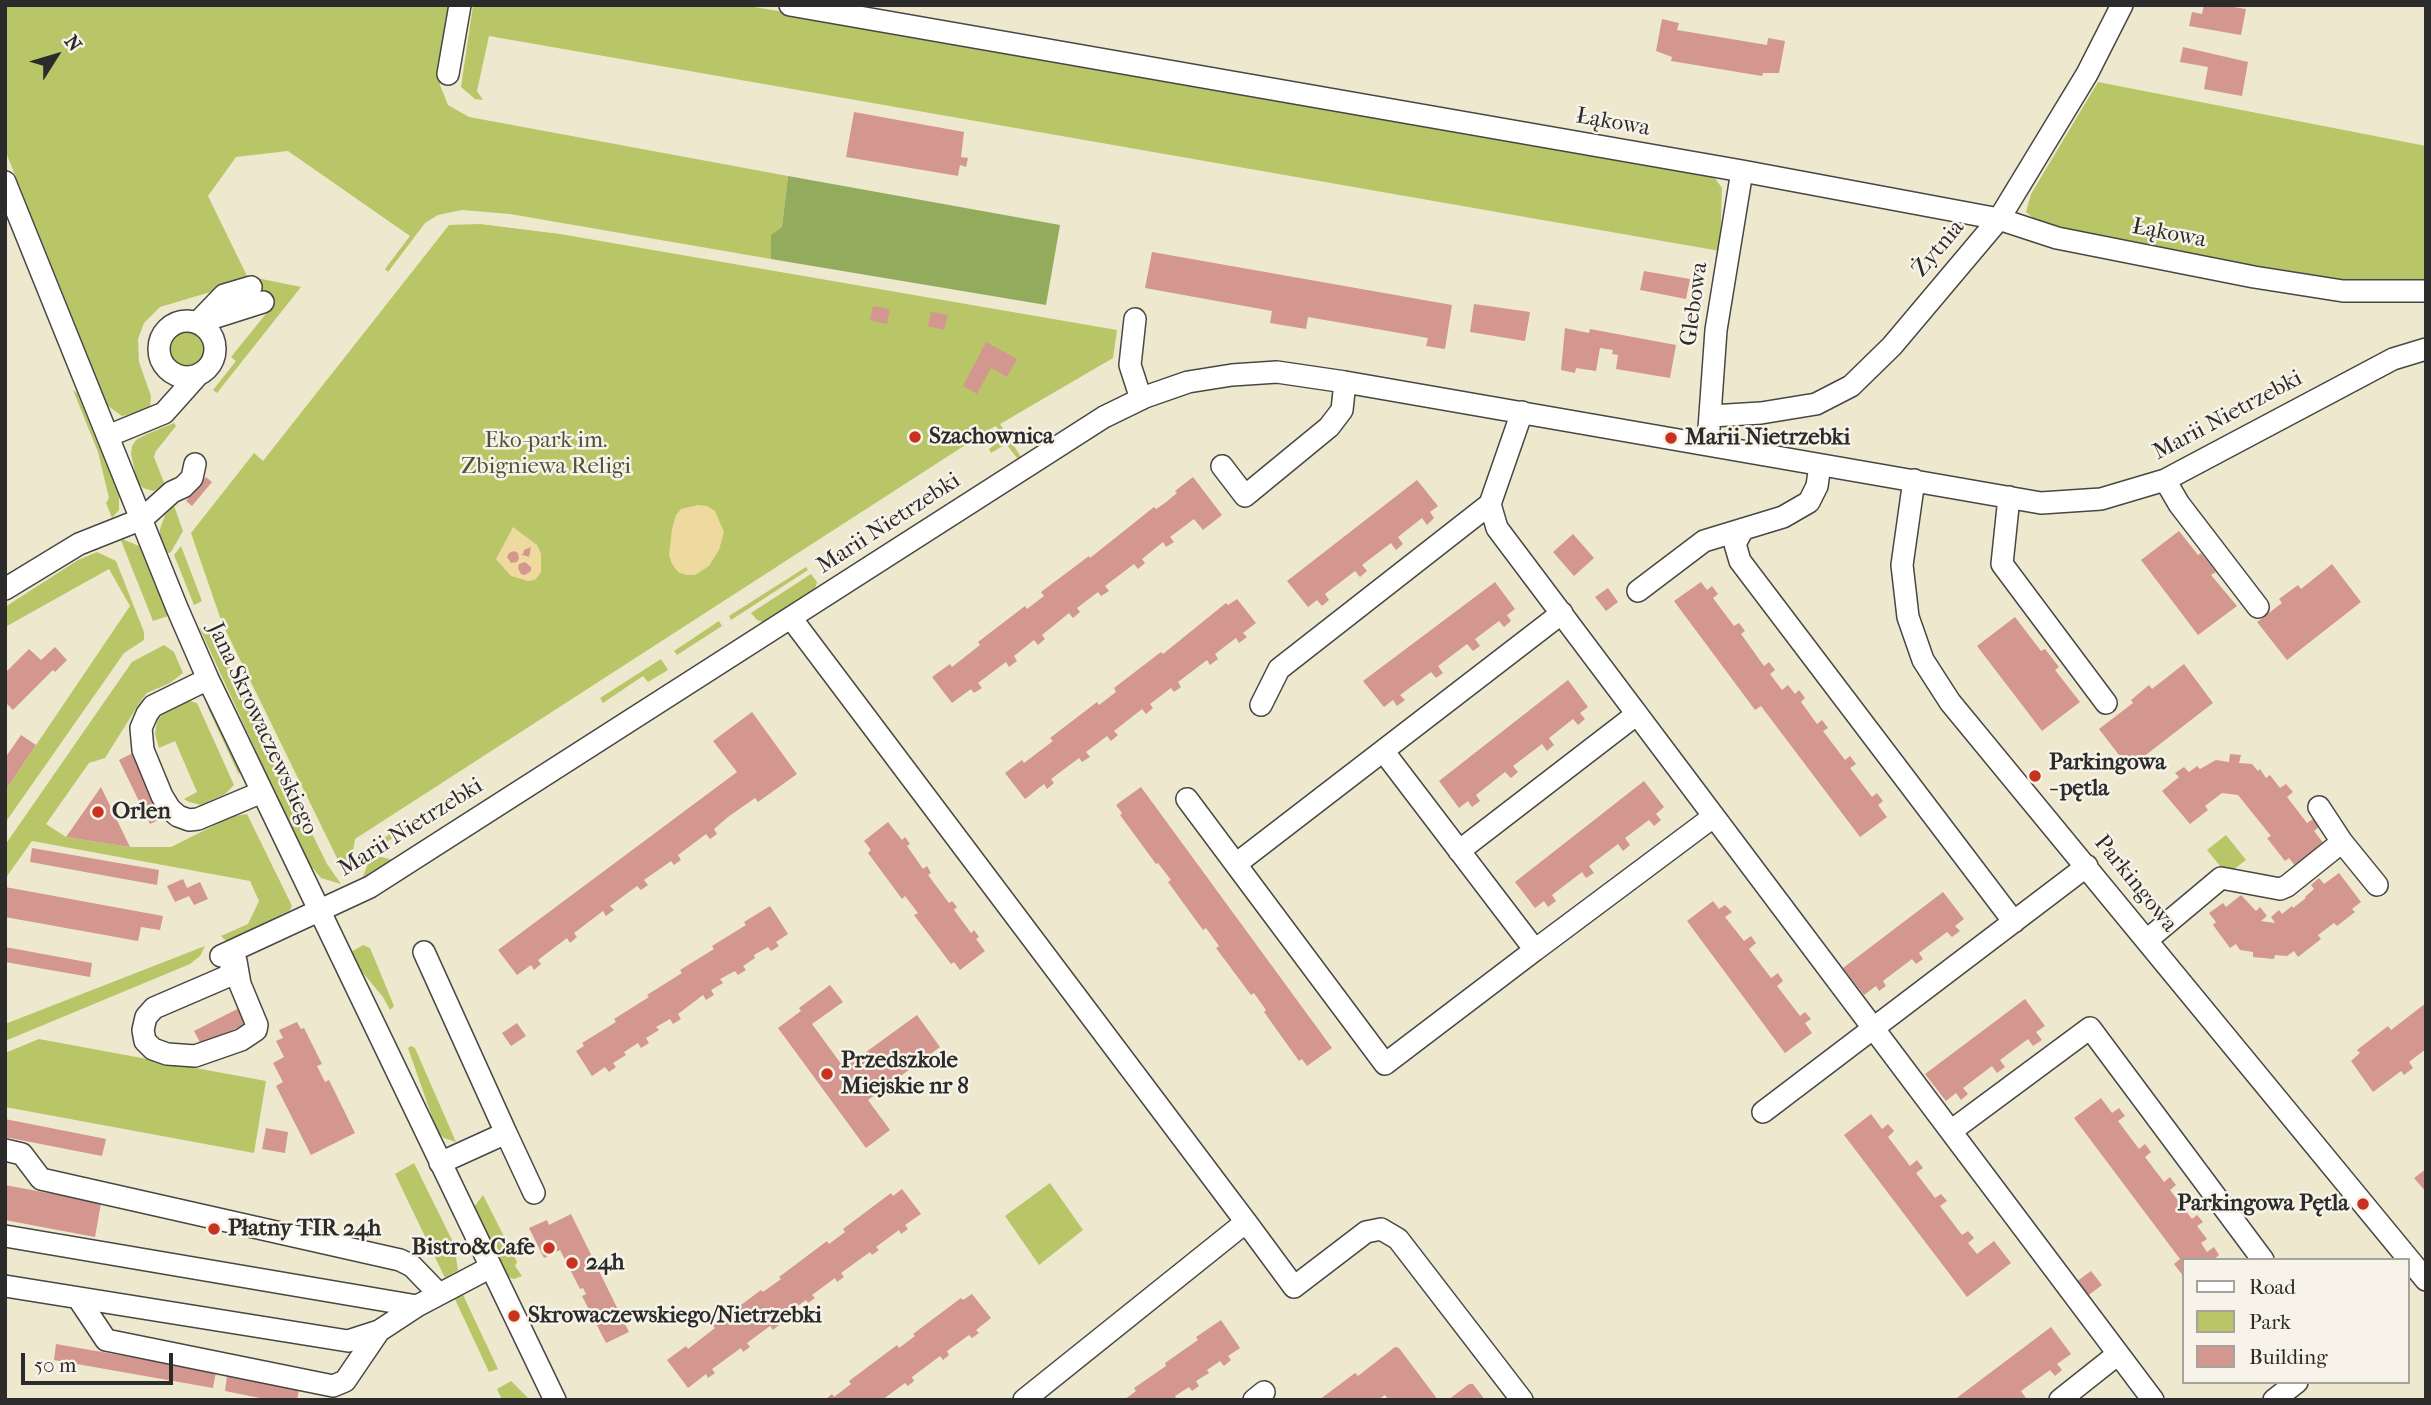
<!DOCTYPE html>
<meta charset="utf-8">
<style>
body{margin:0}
#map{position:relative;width:2431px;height:1405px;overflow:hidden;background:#ede8ce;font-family:"IM FELL French Canon",serif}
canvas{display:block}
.frame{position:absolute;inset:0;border:7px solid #2b2b2b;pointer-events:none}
.legend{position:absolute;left:2182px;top:1258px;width:228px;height:126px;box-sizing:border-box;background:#f7f3e8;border:2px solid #a5a39c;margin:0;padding:9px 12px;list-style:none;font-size:21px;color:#2b2b2b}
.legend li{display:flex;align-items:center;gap:14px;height:35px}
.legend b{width:35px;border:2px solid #a5a39c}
.north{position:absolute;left:21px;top:21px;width:70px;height:70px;-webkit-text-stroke:5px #f7f3e8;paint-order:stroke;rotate:53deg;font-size:19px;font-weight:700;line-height:28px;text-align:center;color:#2b2b2b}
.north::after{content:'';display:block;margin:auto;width:24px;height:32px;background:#2b2b2b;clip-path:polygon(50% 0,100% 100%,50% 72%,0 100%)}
.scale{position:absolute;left:21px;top:1353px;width:152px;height:32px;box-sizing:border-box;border:4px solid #2b2b2b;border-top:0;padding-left:9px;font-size:21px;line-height:24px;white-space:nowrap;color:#2b2b2b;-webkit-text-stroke:5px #f7f3e8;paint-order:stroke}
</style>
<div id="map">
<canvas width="2431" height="1405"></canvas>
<div class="frame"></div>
<ul class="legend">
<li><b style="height:9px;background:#fff"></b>Road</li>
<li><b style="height:19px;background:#b9c668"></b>Park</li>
<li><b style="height:19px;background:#d39790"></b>Building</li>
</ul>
<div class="north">N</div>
<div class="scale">50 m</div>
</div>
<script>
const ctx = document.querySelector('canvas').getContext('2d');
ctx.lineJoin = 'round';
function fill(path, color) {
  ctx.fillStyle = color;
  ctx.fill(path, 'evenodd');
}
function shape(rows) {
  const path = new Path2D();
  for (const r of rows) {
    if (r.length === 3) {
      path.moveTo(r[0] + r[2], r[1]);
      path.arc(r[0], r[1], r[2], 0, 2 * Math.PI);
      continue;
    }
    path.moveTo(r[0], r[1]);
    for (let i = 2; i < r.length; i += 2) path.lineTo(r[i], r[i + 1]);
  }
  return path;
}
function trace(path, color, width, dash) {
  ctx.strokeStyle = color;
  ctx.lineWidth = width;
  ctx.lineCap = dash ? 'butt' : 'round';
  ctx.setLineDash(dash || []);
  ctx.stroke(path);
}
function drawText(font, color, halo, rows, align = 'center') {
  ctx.font = font + ' "IM FELL French Canon",serif';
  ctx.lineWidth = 5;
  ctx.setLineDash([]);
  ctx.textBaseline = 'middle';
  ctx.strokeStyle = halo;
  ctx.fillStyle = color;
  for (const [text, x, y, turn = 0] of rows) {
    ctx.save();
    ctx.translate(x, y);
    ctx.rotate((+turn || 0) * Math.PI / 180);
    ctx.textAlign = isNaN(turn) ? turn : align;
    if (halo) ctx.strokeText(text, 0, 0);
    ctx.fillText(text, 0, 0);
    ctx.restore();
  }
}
fill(shape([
 [5,5,453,5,440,85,448,105,469,117,788,176,782,227,771,236,771,259,510,214,462,210,438,215,425,223,388,272,385,269,410,236,288,151,236,157,208,196,247,276,301,287,217,393,213,390,236,361,231,357,269,310,263,292,256,293,251,280,160,307,144,323,138,339,139,362,151,396,150,407,146,411,122,416,108,406,5,150],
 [473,5,743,5,1709,170,1722,188,1720,251,489,36,477,91,483,100,475,99,461,87],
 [2098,82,2426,146,2426,283,2338,282,2043,226,2026,212,2031,194],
 [480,224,560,234,1117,330,1113,358,1000,424,1021,457,1017,458,1006,444,991,453,989,449,1004,438,996,426,987,431,355,839,350,871,339,862,222,623,191,533,254,453,263,461,449,225],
 [187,349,18],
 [73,390,77,393,119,496,119,510,112,518,106,503,109,498,98,452],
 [174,423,176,426,156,451,154,457,165,485,153,491,143,488,137,481,131,454,132,446,136,440,145,435],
 [174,506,183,531,171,552,167,554,160,537,160,529,165,515],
 [120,538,139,546,168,616,153,621],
 [181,546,202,601,194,605,174,555],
 [97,552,116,561,144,632,144,640,124,653,5,823,5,791,130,606,109,569,7,626,5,607,78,560],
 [806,567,808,570,731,620,729,616],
 [811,574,817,582,815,589,763,622,757,620,751,613],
 [719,621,722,626,677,655,674,651],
 [204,627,214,635,327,864,341,884,321,878,306,860,200,629],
 [164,645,174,652,183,673,170,683,147,693,142,699,105,758,89,763,46,824,66,837,130,847,171,847,233,816,247,814,292,906,290,910,232,941,225,940,221,936,248,924,259,901,250,881,32,841,5,879,5,845,132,662],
 [661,659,668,670,648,682,643,676,603,703,600,698],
 [190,701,197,703,234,785,225,794,201,805,189,802,184,799,197,792,175,741,159,748,155,734,157,721,168,708],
 [207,706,213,711,240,770,239,775],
 [459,789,461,793,370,853,367,849],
 [2226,835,2246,860,2234,869,2220,866,2207,850],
 [379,851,378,856,393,860,362,879,371,856],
 [363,945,370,948,394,1006,390,1010,383,997,363,973,351,952],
 [205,946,200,956,190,964,5,1041,5,1024],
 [39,1039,266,1081,254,1153,5,1107,5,1053],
 [411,1046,415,1048,456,1142,444,1138,437,1131,408,1048],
 [414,1163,454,1244,458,1270,445,1278,395,1174],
 [1050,1183,1083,1230,1039,1265,1005,1216],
 [483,1195,517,1262,515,1266,522,1276,514,1279,508,1277,474,1207],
 [460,1288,471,1312,498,1369,489,1372,452,1293],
 [511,1381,530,1400,502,1400,497,1389]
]), '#b9c668');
fill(shape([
 [788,176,1060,225,1046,305,771,259,771,235,782,227]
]), '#92ab5c');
fill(shape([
 [698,505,707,506,715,511,724,532,719,550,709,566,695,575,686,575,678,572,672,564,669,555,672,529,676,515,681,509],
 [513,527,537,545,541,554,541,572,535,580,528,581,511,576,496,559]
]), '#eeda9e');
fill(shape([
 [2204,5,2234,5,2234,7,2246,9,2241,35,2189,26,2192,12,2202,14],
 [1662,19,1679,23,1677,30,1767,45,1768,38,1785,41,1779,73,1763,73,1762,76,1671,61,1672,57,1656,51],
 [2183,47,2248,62,2242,96,2204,89,2208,67,2180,62],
 [854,112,964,132,961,157,968,158,966,167,960,165,958,176,846,157],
 [1152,252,1452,305,1445,349,1426,346,1428,338,1308,317,1306,329,1270,323,1272,311,1145,288],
 [1644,271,1690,279,1686,299,1640,290],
 [1474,304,1530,312,1525,341,1470,332],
 [873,306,890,309,887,324,870,320],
 [931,312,948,315,944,330,928,326],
 [1565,328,1589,333,1590,329,1676,345,1670,378,1616,369,1618,355,1612,354,1613,350,1600,348,1596,371,1576,368,1575,373,1561,370],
 [986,342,1017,359,1007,377,991,368,977,394,963,386],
 [206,477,212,482,192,506,186,501],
 [1193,477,1222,515,1203,530,1194,519,1170,537,1174,542,1166,547,1163,542,1142,559,1145,563,1138,569,1134,564,1105,586,1109,591,1101,596,1098,592,1077,608,1080,612,1073,618,1069,613,1042,635,1045,639,1038,645,1034,640,1014,656,1017,661,1009,667,1006,662,978,683,982,688,974,693,971,689,952,703,932,677,950,664,952,667,980,645,978,642,1025,606,1027,609,1044,596,1041,592,1089,556,1090,558,1154,507,1156,509,1165,503,1177,493,1175,491],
 [1417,480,1438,506,1430,512,1434,518,1427,525,1422,518,1398,537,1403,544,1396,550,1391,543,1362,565,1367,571,1360,577,1355,571,1325,594,1329,600,1322,606,1317,600,1308,607,1287,581],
 [2179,531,2198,555,2201,553,2216,572,2211,575,2237,606,2198,635,2141,560],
 [1573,534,1594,558,1574,576,1553,552],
 [531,547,529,557,520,554,523,554,524,550],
 [514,551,518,553,519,559,517,562,511,563,507,557,509,553],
 [525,562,531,567,531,571,525,575,521,574,518,568,519,564],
 [2332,564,2361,602,2287,660,2257,622,2282,603,2279,599,2298,585,2301,589],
 [1495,582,1515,609,1507,615,1511,621,1504,627,1499,621,1475,639,1480,646,1473,651,1467,644,1438,666,1443,673,1436,678,1431,672,1400,695,1405,700,1397,706,1393,700,1384,707,1363,681],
 [1701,582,1707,590,1712,586,1718,594,1713,598,1734,626,1739,623,1745,631,1741,634,1764,666,1769,662,1775,670,1770,674,1782,690,1788,685,1795,694,1799,690,1805,698,1801,702,1817,724,1822,720,1828,728,1823,731,1845,760,1850,756,1856,764,1850,768,1872,797,1877,793,1883,801,1878,805,1887,817,1860,837,1761,706,1755,710,1674,601],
 [1608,588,1618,602,1606,611,1595,597],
 [1237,599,1256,623,1243,633,1247,637,1239,643,1236,638,1215,654,1218,659,1210,665,1207,660,1178,682,1181,687,1174,692,1171,688,1150,704,1153,708,1146,714,1142,709,1114,731,1118,735,1111,741,1107,736,1086,752,1090,757,1082,762,1079,758,1051,779,1054,783,1047,789,1044,784,1025,799,1005,773,1022,760,1024,763,1053,741,1050,738,1097,702,1099,705,1116,692,1114,688,1161,652,1163,654,1226,603,1228,605],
 [2015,617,2041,651,2045,649,2059,667,2055,670,2080,702,2042,731,1977,646],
 [55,647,67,660,55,672,53,670,13,710,5,702,5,673,29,649,41,660],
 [2184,664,2213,703,2129,768,2099,729,2133,703,2131,700,2149,685,2152,689],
 [1568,680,1588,707,1580,713,1585,719,1578,725,1573,719,1549,738,1554,745,1547,751,1542,744,1513,766,1518,772,1511,778,1505,772,1476,795,1480,801,1472,807,1468,801,1459,808,1439,781],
 [752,712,797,774,758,802,755,798,728,817,714,829,717,834,710,839,706,834,678,855,681,860,674,865,671,861,644,880,648,885,641,890,637,886,610,906,614,910,606,916,603,911,574,933,577,937,570,943,567,938,538,960,541,964,534,970,531,965,517,975,498,950,737,772,713,741],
 [21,735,36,745,5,791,5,758],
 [137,751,167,816,150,824,119,760],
 [2230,754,2241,755,2239,763,2252,764,2258,771,2260,769,2266,778,2270,775,2280,788,2286,784,2293,792,2287,797,2307,823,2313,819,2319,827,2314,831,2324,844,2296,867,2289,858,2285,861,2267,838,2271,836,2238,795,2222,793,2205,806,2208,810,2190,824,2162,791,2179,777,2175,773,2184,767,2189,772,2197,766,2200,769,2216,760,2229,762],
 [1644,781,1664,807,1656,814,1661,820,1654,826,1649,820,1625,838,1630,845,1623,851,1618,844,1589,866,1594,873,1586,878,1582,872,1552,895,1556,901,1548,907,1544,901,1535,908,1515,882],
 [101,787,130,847,66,837],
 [1141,787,1332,1048,1307,1066,1302,1059,1299,1061,1264,1012,1266,1010,1254,993,1251,995,1216,948,1219,946,1206,928,1203,930,1168,882,1171,880,1158,863,1156,864,1120,815,1122,813,1116,805],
 [888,822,902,840,905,837,910,844,907,846,923,869,927,866,931,873,928,875,949,903,952,901,957,907,954,910,971,933,974,930,979,937,976,939,985,951,960,970,954,962,951,964,914,915,918,913,905,896,902,899,868,853,871,850,864,841],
 [32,848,159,870,157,885,30,862],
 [2339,873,2361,902,2352,909,2355,912,2337,926,2334,923,2318,935,2321,939,2298,957,2294,951,2287,956,2275,955,2274,959,2253,957,2253,952,2240,950,2236,944,2230,948,2213,925,2216,922,2209,913,2223,903,2226,907,2241,895,2256,911,2260,907,2267,916,2261,921,2275,923,2271,917,2279,910,2282,914,2292,906,2293,908,2306,898,2305,897,2314,889,2311,885,2319,878,2324,884],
 [183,879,187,888,200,882,208,899,194,905,189,896,175,902,167,886],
 [5,887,163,916,160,930,141,927,138,941,5,917],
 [1943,892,1964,919,1955,926,1960,931,1952,937,1947,932,1919,953,1923,959,1916,964,1912,959,1883,981,1886,986,1879,991,1876,986,1864,995,1843,968],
 [1713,901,1719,909,1725,905,1732,912,1725,917,1744,941,1751,936,1756,943,1749,949,1771,978,1778,973,1783,981,1777,986,1800,1016,1805,1012,1811,1019,1805,1023,1812,1033,1785,1053,1687,921],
 [770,906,788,934,776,942,779,946,771,951,768,947,754,955,755,958,743,966,746,970,738,975,735,971,720,979,723,983,711,990,714,995,706,1000,703,995,678,1014,681,1019,673,1024,670,1019,656,1027,659,1030,646,1038,649,1043,641,1048,638,1043,624,1052,626,1055,613,1063,616,1067,609,1072,605,1067,592,1076,576,1051,584,1046,582,1043,616,1022,614,1019,649,997,647,995,682,973,680,970,714,949,712,946,746,925,744,922],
 [5,947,92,963,90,977,5,962],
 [830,985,843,1002,812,1024,844,1068,917,1015,940,1047,868,1100,890,1130,866,1148,778,1028,801,1011,799,1008],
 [257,999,264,1014,202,1046,194,1031],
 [2025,999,2045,1026,2036,1032,2042,1040,2033,1046,2028,1039,2000,1060,2005,1067,1997,1073,1992,1066,1963,1088,1968,1094,1961,1100,1956,1093,1946,1101,1925,1074],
 [2426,1003,2426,1049,2409,1062,2413,1068,2404,1075,2401,1071,2373,1092,2351,1061,2360,1053,2357,1050,2388,1026,2391,1030],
 [297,1022,301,1029,304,1028,322,1064,317,1066,325,1082,329,1080,355,1133,311,1155,276,1086,283,1082,273,1063,284,1057,276,1041,283,1038,279,1030],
 [517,1023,526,1036,511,1046,502,1033],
 [2101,1098,2112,1113,2119,1108,2125,1116,2118,1121,2139,1149,2145,1144,2151,1152,2145,1157,2164,1182,2170,1177,2176,1185,2170,1190,2192,1219,2197,1215,2203,1222,2197,1226,2207,1239,2201,1243,2207,1252,2214,1247,2219,1255,2213,1260,2184,1260,2184,1277,2174,1264,2180,1259,2074,1118],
 [1871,1114,1882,1129,1888,1124,1894,1131,1888,1137,1910,1166,1917,1160,1923,1168,1916,1173,1935,1198,1941,1194,1947,1201,1940,1206,1962,1235,1968,1231,1974,1238,1968,1243,1977,1254,1994,1241,2011,1263,1967,1297,1844,1135],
 [5,1119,106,1139,102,1156,5,1137],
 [266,1128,288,1132,285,1153,262,1149],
 [2426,1169,2426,1192,2414,1178],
 [5,1185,101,1203,95,1237,5,1220],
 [902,1189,921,1214,905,1225,908,1229,901,1234,899,1230,876,1247,879,1250,872,1255,870,1252,841,1273,844,1277,837,1282,835,1278,812,1295,815,1298,808,1303,806,1300,777,1321,779,1325,773,1330,770,1326,747,1343,750,1347,743,1352,741,1348,712,1369,715,1373,708,1378,706,1374,688,1388,667,1360,686,1346,688,1349,715,1328,713,1326,761,1290,763,1292,781,1279,779,1277,827,1241,829,1244,845,1232,843,1229,891,1193,893,1196],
 [571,1214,629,1332,606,1343,582,1296,586,1294,583,1288,580,1289,560,1250,544,1258,529,1228,547,1220,549,1225],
 [2091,1271,2102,1285,2086,1297,2076,1282],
 [972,1294,991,1318,976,1330,979,1333,972,1338,969,1335,947,1351,949,1355,943,1360,940,1356,912,1377,914,1381,908,1386,905,1383,882,1400,825,1400,832,1394,834,1397,851,1384,849,1381,897,1345,899,1348,915,1336,913,1334,961,1298,963,1300],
 [1221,1320,1240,1348,1228,1356,1231,1360,1224,1366,1220,1361,1207,1370,1209,1373,1196,1381,1199,1386,1192,1391,1189,1387,1175,1396,1177,1400,1124,1400,1136,1391,1134,1388,1166,1366,1165,1363,1198,1340,1196,1337],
 [2051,1327,2071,1354,2057,1364,2062,1370,2055,1376,2050,1370,2021,1391,2026,1398,1954,1400],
 [56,1344,216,1372,213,1388,54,1360],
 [1395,1347,1399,1348,1438,1400,1389,1400,1385,1395,1378,1400,1319,1400,1355,1373,1358,1376],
 [227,1376,299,1390,297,1400,270,1400,225,1391],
 [1469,1384,1473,1384,1485,1400,1448,1400]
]), '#d39790');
const minor = shape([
 [790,5,1742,171,1999,219,2057,238,2254,277,2343,291,2426,291],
 [448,74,460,5],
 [5,182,177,608,208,679,555,1400],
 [1135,319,1130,365,1141,399],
 [187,349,28],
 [198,322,224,295,251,287],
 [197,323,263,302],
 [1522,412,1490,504,1497,528,2153,1400],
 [1711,416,1761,413,1816,404,1851,386,1892,346,1999,219,2087,74,2122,5],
 [1709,429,1716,330,1742,171],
 [108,436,164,413,197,376],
 [1222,466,1245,496,1329,427,1342,410,1345,382],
 [1914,480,1902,565,1908,617,1923,660,1950,702,2426,1280],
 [2165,480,2179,504,2258,607],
 [2009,497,2002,564,2106,703],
 [1743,529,1735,544,1740,561,2014,922],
 [5,589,79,544,142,519,172,492,183,487,192,478,195,464],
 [1638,591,1704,541,1783,517,1809,502,1817,486,1820,465],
 [791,618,1246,1222,1024,1400],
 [208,679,153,706,147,714,141,728,143,750,162,796,170,809,178,816,189,820,198,819,262,792],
 [1261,705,1279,669,1490,504],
 [1384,752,1535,950,1713,817],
 [1187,799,1385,1064,1535,950],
 [2319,807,2342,842,2377,885],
 [1459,851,1637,714],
 [1236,864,1562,613],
 [2147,940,2221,878,2280,889,2287,886,2342,842],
 [424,952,506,1133],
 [221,956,370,887,1104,417,1145,397,1188,382,1232,375,1277,372,1345,382,2041,503,2101,499,2165,480,2393,359,2426,349],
 [236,961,240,984,257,1025,256,1030,241,1040,195,1056,167,1054,153,1049,145,1041,143,1030,146,1017,154,1008,226,977,232,970,236,961],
 [1763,1112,2087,866],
 [1951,1131,2090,1028,2263,1260],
 [5,1150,22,1154,41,1179,400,1260,412,1266,439,1294],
 [440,1163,506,1133,534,1193],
 [1246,1222,1294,1287,1366,1232,1381,1229,1398,1239,1522,1400],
 [5,1236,417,1306],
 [5,1286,348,1341,379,1331,417,1306,491,1267],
 [78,1298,106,1340,333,1386,345,1381,379,1331],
 [1254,1400,1264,1392],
 [2060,1400,2118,1354],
 [2274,1400,2297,1382]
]);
trace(minor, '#484743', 24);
trace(minor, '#fff', 21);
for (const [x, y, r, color] of [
 [915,437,7,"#c8321e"],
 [1671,438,7,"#c8321e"],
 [2035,776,7,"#c8321e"],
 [98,812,7,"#c8321e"],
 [827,1074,7,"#c8321e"],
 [2363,1204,7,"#c8321e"],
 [214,1229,7,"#c8321e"],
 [549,1248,7,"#c8321e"],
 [572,1263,7,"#c8321e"],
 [514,1316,7,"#c8321e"]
]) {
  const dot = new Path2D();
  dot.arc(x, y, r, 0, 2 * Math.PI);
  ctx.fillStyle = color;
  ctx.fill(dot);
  trace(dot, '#f7f3e8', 2.5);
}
drawText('23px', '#2b2b2b', '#f7f3e8', [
 ["Łąkowa",1613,123,10],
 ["Łąkowa",2169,234,11],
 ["Żytnia",1939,249,-50],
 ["Glebowa",1695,304,-82],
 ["Marii Nietrzebki",2228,416,-28],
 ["Marii Nietrzebki",889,524,-33],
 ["Jana Skrowaczewskiego",262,729,65],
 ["Marii Nietrzebki",411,828,-32],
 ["Parkingowa",2135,884,51]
]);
drawText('bold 23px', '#2b2b2b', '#f7f3e8', [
 ["Szachownica",929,437],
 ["Marii Nietrzebki",1685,438],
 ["Parkingowa",2049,763],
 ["- pętla",2049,789],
 ["Orlen",112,812],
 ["Przedszkole",841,1061],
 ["Miejskie nr 8",841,1087],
 ["Parkingowa Pętla",2349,1204,"right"],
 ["Płatny TIR 24h",228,1229],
 ["Bistro&Cafe",535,1248,"right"],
 ["24h",586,1263],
 ["Skrowaczewskiego/Nietrzebki",528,1316]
], 'left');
drawText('23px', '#4e523a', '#f7f3e8', [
 ["Eko-park im.",546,441],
 ["Zbigniewa Religi",546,467]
]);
</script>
